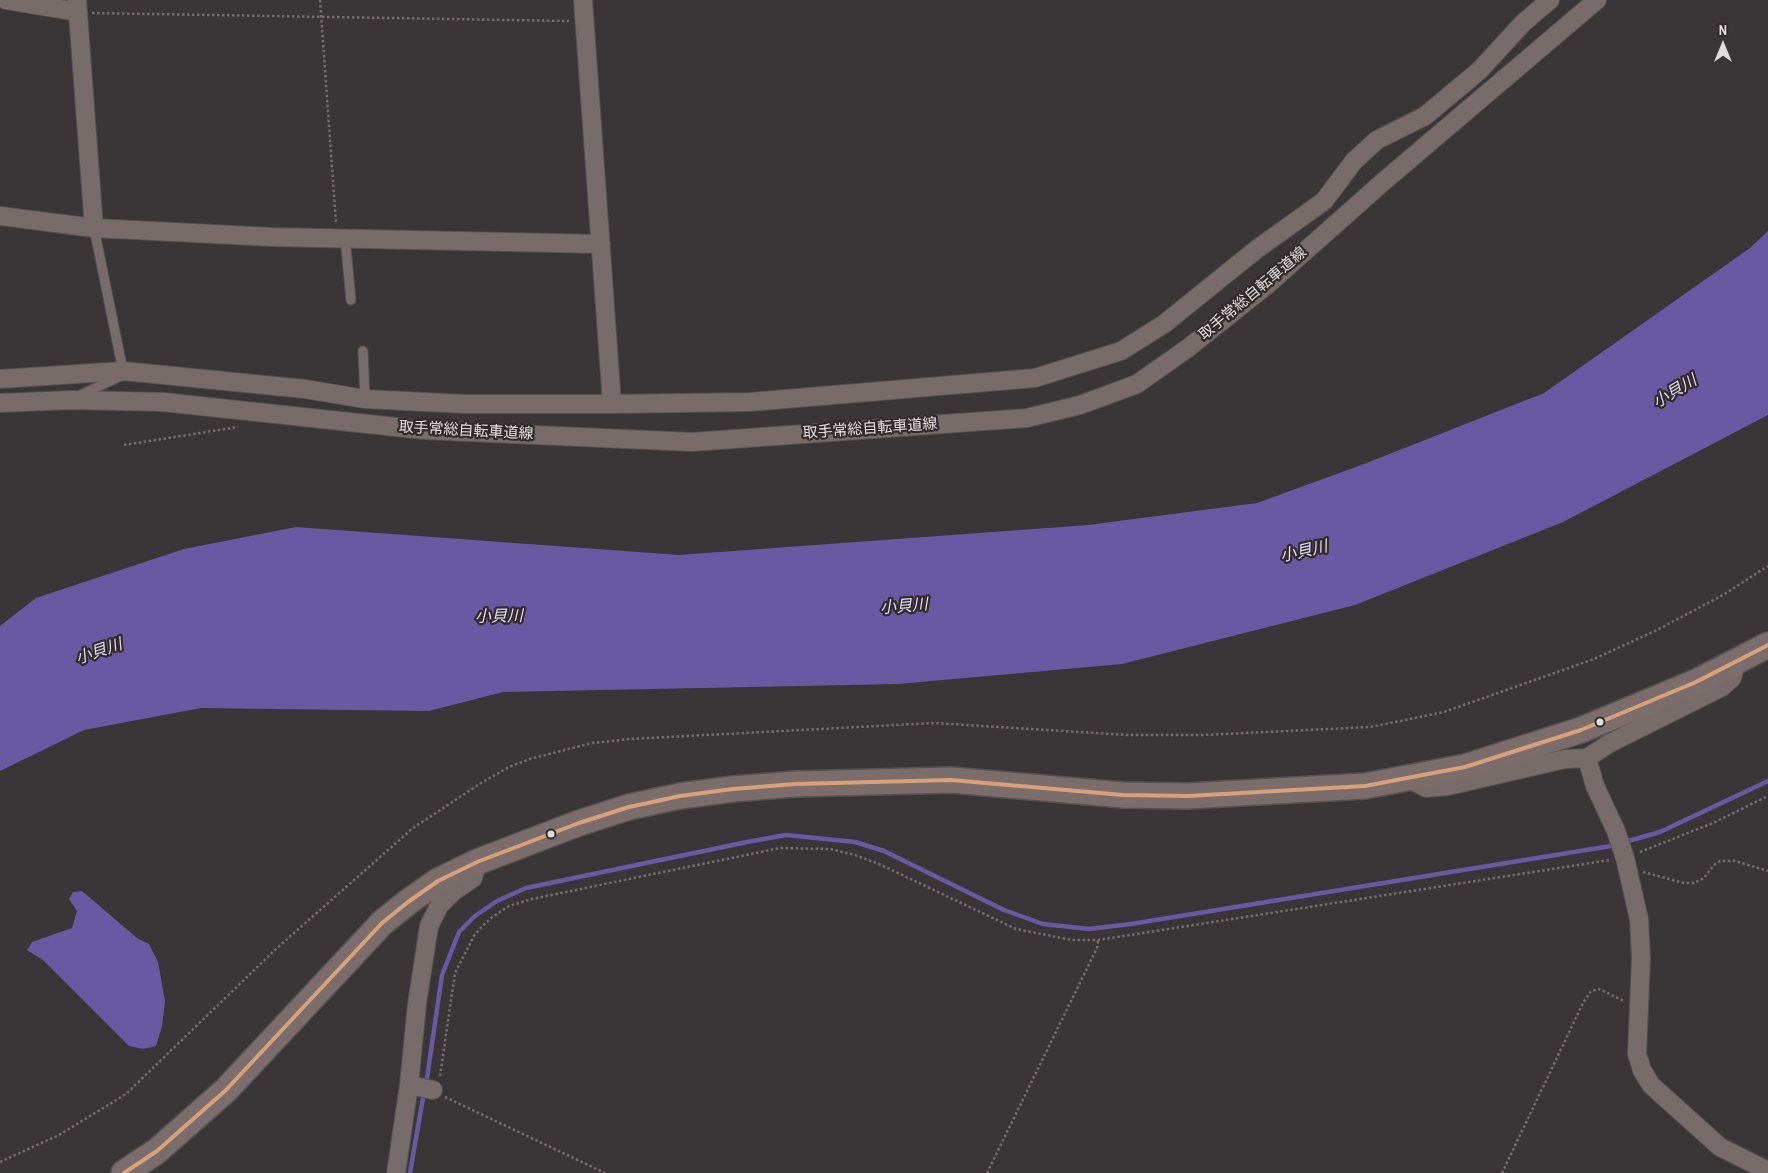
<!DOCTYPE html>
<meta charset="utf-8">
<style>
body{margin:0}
#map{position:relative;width:1768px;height:1173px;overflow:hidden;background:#3a3638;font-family:"Archivo Narrow",sans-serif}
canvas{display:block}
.north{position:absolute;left:1698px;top:20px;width:50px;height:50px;-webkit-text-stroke:4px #312b2d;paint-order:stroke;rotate:0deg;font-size:14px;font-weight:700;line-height:20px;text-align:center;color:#e1ddde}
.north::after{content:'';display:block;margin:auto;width:18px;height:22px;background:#e1ddde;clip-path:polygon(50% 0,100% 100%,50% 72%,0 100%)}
</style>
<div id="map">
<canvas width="1768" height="1173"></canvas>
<div class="north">N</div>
</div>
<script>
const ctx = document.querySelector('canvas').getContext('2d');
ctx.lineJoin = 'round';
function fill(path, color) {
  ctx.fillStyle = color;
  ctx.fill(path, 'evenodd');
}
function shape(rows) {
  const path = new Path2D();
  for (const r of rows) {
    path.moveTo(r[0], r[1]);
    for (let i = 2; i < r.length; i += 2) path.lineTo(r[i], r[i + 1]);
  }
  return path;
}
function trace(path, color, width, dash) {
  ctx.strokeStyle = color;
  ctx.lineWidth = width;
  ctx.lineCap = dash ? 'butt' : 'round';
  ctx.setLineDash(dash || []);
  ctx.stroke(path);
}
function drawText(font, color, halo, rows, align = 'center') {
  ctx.font = font + ' "Archivo Narrow","Noto Sans JP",sans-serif';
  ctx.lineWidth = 4.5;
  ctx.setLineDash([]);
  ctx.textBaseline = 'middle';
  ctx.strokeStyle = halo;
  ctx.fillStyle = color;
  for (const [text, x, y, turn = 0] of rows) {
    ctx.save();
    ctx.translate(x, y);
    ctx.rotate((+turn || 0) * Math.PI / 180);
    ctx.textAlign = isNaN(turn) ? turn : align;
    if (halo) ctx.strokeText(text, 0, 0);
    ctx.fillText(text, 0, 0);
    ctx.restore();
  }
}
fill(shape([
 [1768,231,1768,415,1563,522,1355,605,1122,664,898,684,503,692,429,711,201,708,84,730,0,771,0,626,36,598,184,549,296,527,679,555,1088,525,1257,503,1364,464,1544,393,1750,248],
 [82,891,137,938,149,944,158,962,165,1001,162,1026,156,1046,143,1049,129,1046,43,960,27,950,32,942,72,928,77,911,69,899,73,892]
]), '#6959a2');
trace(shape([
 [1625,842,1660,832,1768,781],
 [426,1085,442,975,459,932,475,916,497,901,526,888,747,842,786,835,855,842,884,851,1004,910,1043,924,1089,929,1131,924,1617,845],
 [410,1173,424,1092]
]), '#6959a2', 4.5);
const lane = shape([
 [345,238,351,300],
 [363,351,365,399],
 [76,397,121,376,123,371,94,228]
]);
const street = shape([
 [6,0,78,12],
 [77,0,94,228],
 [583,0,612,404],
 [0,216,94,228,272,237,601,244],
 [0,379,123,371,305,389,365,399,465,404,612,404,750,402,1035,378,1121,351,1164,324,1257,249,1324,201,1354,161,1377,140,1425,116,1480,70,1523,23,1550,0],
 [0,403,71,400,163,402,424,430,692,442,1027,418,1080,405,1137,384,1188,348,1267,285,1383,182,1597,0],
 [1736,663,1732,678,1722,687,1610,743,1587,758,1595,786,1616,831,1625,858,1639,919,1641,959,1637,1054,1642,1070,1651,1085,1720,1147,1768,1171],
 [1410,779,1426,788,1448,786,1565,759,1587,758],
 [409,1085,433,1090],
 [396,1173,409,1085,417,1004,429,926,439,906,454,891,473,878,477,862]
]);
const secondary = shape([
 [124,1173,157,1151,226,1090,382,923,408,902,438,881,477,862,579,823,629,807,680,796,733,789,795,784,951,780,1123,795,1188,796,1365,786,1465,767,1581,730,1696,682,1768,645]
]);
trace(lane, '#545253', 11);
trace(street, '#545253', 20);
trace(secondary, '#545253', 28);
trace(shape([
 [320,0,336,223],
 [92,13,569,21],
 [124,445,238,427],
 [1640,852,1713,823,1768,796],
 [1643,872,1684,883,1694,883,1704,878,1714,865,1720,861,1735,861,1768,871],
 [440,1076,455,973,475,934,491,918,509,906,532,899,780,848,830,849,855,855,879,864,1016,929,1072,940,1098,940,1610,860],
 [445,1097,605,1173],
 [0,1162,59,1135,126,1094,277,948,413,828,481,783,509,767,530,759,592,743,630,739,934,723,1128,735,1203,735,1370,727,1444,712,1594,659,1657,630,1723,595,1768,566],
 [987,1173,1097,948,1098,940],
 [1502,1173,1583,1003,1591,991,1599,989,1624,1001]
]), '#766d6d', 2.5, [2.5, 2.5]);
trace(lane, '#776c6a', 9);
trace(street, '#776c6a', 18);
trace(secondary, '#7a6d6c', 25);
trace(shape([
 [124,1173,157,1151,226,1090,382,923,408,902,438,881,477,862,579,823,629,807,680,796,733,789,795,784,951,780,1123,795,1188,796,1365,786,1465,767,1581,730,1696,682,1768,645]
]), '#d9a179', 4);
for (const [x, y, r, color] of [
 [1600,722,4.5,"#e1ddde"],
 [551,834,4.5,"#e1ddde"]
]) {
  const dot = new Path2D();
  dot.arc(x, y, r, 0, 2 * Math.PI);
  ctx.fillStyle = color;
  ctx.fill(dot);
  trace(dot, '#312b2d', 2);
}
drawText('15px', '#e1ddde', '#312b2d', [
 ["取手常総自転車道線",1253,294,-40],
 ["取手常総自転車道線",870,429,-4],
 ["取手常総自転車道線",466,431,3]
]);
drawText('italic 16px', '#e0ddf4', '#312b2d', [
 ["小貝川",1675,392,-31],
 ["小貝川",1304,552,-13],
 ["小貝川",904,607,-5],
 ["小貝川",499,617,-1],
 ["小貝川",99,652,-19]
]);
</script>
